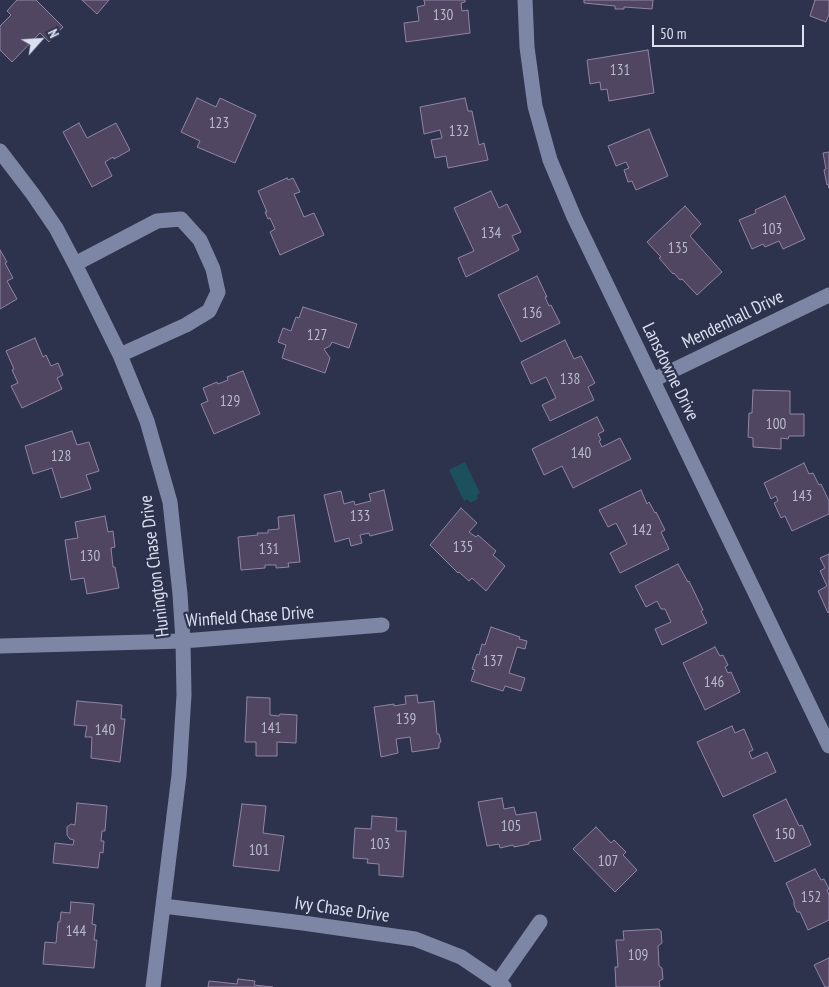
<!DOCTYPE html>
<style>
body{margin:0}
#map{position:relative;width:829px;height:987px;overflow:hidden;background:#2d334d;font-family:"PT Sans Narrow",sans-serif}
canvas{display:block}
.north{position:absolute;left:15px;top:15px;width:50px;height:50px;-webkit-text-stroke:4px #2d334d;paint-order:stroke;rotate:64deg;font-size:14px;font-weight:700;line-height:20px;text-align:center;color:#dbe0f1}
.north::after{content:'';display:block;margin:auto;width:18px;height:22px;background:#dbe0f1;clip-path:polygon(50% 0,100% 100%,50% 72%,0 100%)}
.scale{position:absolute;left:652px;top:25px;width:152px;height:22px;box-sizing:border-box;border:2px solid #dbe0f1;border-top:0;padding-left:6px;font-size:15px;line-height:18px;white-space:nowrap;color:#dbe0f1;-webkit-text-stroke:4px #2d334d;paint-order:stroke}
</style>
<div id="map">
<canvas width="829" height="987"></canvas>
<div class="north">N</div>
<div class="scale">50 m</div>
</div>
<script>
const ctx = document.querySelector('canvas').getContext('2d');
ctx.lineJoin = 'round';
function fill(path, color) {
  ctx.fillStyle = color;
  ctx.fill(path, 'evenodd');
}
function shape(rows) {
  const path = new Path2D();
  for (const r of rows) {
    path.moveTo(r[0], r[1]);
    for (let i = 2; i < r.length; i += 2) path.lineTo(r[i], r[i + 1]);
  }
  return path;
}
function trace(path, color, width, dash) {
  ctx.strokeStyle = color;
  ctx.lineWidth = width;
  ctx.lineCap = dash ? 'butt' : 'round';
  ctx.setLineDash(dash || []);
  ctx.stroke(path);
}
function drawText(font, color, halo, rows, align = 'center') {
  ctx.font = font + ' "PT Sans Narrow",sans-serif';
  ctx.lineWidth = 4.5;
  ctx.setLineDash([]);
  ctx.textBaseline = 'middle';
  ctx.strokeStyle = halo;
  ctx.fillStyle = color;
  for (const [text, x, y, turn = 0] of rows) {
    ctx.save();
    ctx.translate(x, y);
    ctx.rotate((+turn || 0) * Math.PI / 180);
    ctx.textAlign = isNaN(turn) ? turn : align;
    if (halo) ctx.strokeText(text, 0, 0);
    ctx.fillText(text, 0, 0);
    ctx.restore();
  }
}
fill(shape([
 [465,462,480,493,477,495,478,499,470,503,468,499,464,501,449,470]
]), '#1b505c');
const building = shape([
 [17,0,36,0,63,27,49,42,40,33,12,62,0,50,0,26,11,15,7,11,17,0],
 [82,0,109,0,97,14,82,0],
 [424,0,465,0,465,2,461,3,462,11,468,10,470,33,406,42,404,23,419,21,417,7,425,5,424,0],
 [584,0,653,0,652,9,624,7,624,9,615,9,615,6,584,3,584,0],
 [815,0,829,0,829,14,826,22,810,16,815,0],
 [648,50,654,93,609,101,607,89,601,90,600,82,590,84,587,60,648,50],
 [197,98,216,107,220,98,256,115,235,163,197,147,200,141,181,132,197,98],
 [465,98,468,111,472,111,479,145,484,143,488,160,448,168,446,156,435,158,431,140,442,138,440,130,424,134,420,107,465,98],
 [79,123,87,138,116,123,130,150,114,159,113,157,105,162,112,176,92,187,63,132,79,123],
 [649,129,668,176,636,190,632,181,628,182,624,170,629,168,626,162,616,166,608,146,649,129],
 [829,152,829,188,828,184,827,185,824,170,826,169,823,153,829,152],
 [287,178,288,180,293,178,300,192,294,194,304,217,314,213,324,235,280,255,270,232,275,229,270,218,268,219,265,212,267,212,258,191,287,178],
 [491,191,499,208,507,204,521,232,512,236,519,250,466,277,458,258,474,251,454,208,491,191],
 [785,196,805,239,783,249,779,241,765,247,763,244,752,249,739,220,756,213,755,210,785,196],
 [685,206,701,224,690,236,722,272,697,295,682,279,680,280,674,273,673,274,659,258,661,257,647,242,685,206],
 [0,250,7,262,5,263,13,278,7,281,17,299,0,309,0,250],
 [537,276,547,297,545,297,549,306,551,305,560,323,521,342,498,295,537,276],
 [303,307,357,324,349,348,332,342,330,346,324,349,330,358,325,373,282,358,286,345,278,342,283,328,291,331,296,317,299,318,303,307],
 [35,338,43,357,46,355,51,366,58,363,63,375,57,378,62,389,22,408,11,386,18,383,12,370,14,369,6,351,35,338],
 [565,340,574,359,581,356,595,383,588,387,594,400,550,421,542,405,556,398,546,377,531,384,521,362,565,340],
 [243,371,260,414,214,434,201,404,208,401,203,388,217,382,218,384,228,380,227,377,243,371],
 [753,390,790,391,790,414,804,414,804,436,789,436,788,439,781,438,781,449,753,447,753,438,748,437,749,413,752,413,753,390],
 [597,417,604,431,598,434,601,440,599,441,602,447,620,438,631,459,573,488,562,466,544,475,532,449,597,417],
 [72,431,77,445,89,442,99,471,86,475,91,489,61,498,52,468,33,474,25,446,72,431],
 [804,463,809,474,813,473,819,485,821,484,829,501,829,514,792,531,785,516,781,518,774,503,778,501,776,496,771,499,764,483,804,463],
 [384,490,393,530,370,536,369,533,360,535,362,543,351,546,349,538,335,542,324,495,341,491,344,504,354,501,355,505,371,501,369,494,384,490],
 [641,490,647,504,649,502,655,513,656,512,665,530,661,532,669,549,620,573,610,553,627,544,616,523,608,527,599,510,641,490],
 [461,508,477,523,469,532,476,537,478,535,496,551,493,555,505,566,486,591,472,578,469,581,459,572,458,573,430,545,461,508],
 [294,515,300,562,288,563,289,567,276,568,276,565,265,565,265,568,241,570,238,537,258,535,257,533,268,533,268,530,279,529,278,517,294,515],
 [105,516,108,532,113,531,115,547,111,548,113,567,115,567,119,588,87,594,84,578,71,580,65,540,78,538,75,522,105,516],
 [829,554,829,612,828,613,818,591,827,586,820,571,825,568,820,558,829,554],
 [678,564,688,582,689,581,703,610,701,611,707,623,662,645,655,629,671,622,665,609,661,609,657,601,646,607,635,586,678,564],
 [491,627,520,637,519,639,527,641,525,649,517,647,509,673,525,678,521,691,505,686,503,691,471,681,475,670,472,669,477,654,479,655,482,644,485,645,491,627],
 [715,647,720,656,723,655,728,665,725,667,728,673,731,672,740,692,705,710,683,663,715,647],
 [417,695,418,703,434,701,437,734,439,734,441,742,439,743,439,748,412,752,410,737,396,739,398,753,381,757,374,707,394,704,394,706,406,704,405,696,417,695],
 [247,697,270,698,270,715,279,716,280,714,297,715,296,743,277,742,277,756,256,756,256,742,245,742,247,697],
 [77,701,122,705,121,719,125,719,120,762,91,758,92,737,85,737,87,726,74,725,77,701],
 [732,726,735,733,744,729,753,750,749,752,752,759,767,752,776,772,723,797,697,742,732,726],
 [502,798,504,809,514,807,516,815,536,812,541,840,529,842,529,844,514,847,513,845,500,848,499,844,487,846,478,802,502,798],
 [786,799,799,826,802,825,811,845,775,862,753,815,786,799],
 [77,803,107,806,105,831,102,831,101,841,104,841,103,853,100,852,98,868,53,863,55,843,73,845,74,840,70,839,67,835,67,827,71,824,75,825,77,803],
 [242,804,266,806,263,833,284,836,279,871,233,866,242,804],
 [372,816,397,818,396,831,406,831,403,877,379,875,379,864,367,863,368,859,353,858,355,828,371,829,372,816],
 [596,827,611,843,614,840,626,852,623,855,637,870,615,892,573,849,596,827],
 [815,869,821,880,824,879,829,889,827,890,829,895,829,920,808,930,800,912,797,912,794,905,794,901,786,883,815,869],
 [71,902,94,904,92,924,96,925,94,940,97,940,94,968,43,964,45,942,56,943,58,922,60,922,61,912,70,913,71,902],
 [658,929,661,931,662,943,658,946,659,966,662,968,663,979,659,981,660,987,616,987,615,967,618,967,616,940,624,940,623,931,658,929],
 [829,958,829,987,825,987,814,965,829,958],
 [238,979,255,981,254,985,273,987,208,987,209,981,237,984,238,979]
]);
fill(building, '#514662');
trace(building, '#9185a4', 1);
trace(shape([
 [525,0,527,47,535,106,550,160,574,217,829,746],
 [0,151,32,193,56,228,75,264,120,355,147,421,170,502,180,594,183,641,184,695,179,775,153,987],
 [75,264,157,221,181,219,200,240,213,269,218,292,209,311,186,325,120,355],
 [653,380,829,295],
 [0,646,183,641,382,625],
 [163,906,303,923,415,939,461,957,498,982,504,987],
 [498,982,540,922]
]), '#7d86a4', 15);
drawText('15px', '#b8bacd', null, [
 ["130",443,16],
 ["131",620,71],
 ["123",219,124],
 ["132",459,132],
 ["103",772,230],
 ["134",491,234],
 ["135",678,249],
 ["136",532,314],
 ["127",317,336],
 ["138",570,380],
 ["129",230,402],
 ["100",776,425],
 ["140",581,454],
 ["128",61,457],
 ["143",802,497],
 ["133",360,517],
 ["142",642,531],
 ["135",463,548],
 ["131",269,550],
 ["130",90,557],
 ["137",493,662],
 ["146",714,683],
 ["139",406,720],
 ["141",271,729],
 ["140",105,731],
 ["105",511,827],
 ["150",785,835],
 ["103",380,845],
 ["101",259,851],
 ["107",608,862],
 ["152",811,898],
 ["144",76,932],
 ["109",638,956]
]);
drawText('18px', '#dbe0f1', '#2d334d', [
 ["Mendenhall Drive",733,320,-26],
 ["Lansdowne Drive",670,372,64],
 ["Hunington Chase Drive",155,566,-97],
 ["Winfield Chase Drive",250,617,-4],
 ["Ivy Chase Drive",342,910,8]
]);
</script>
